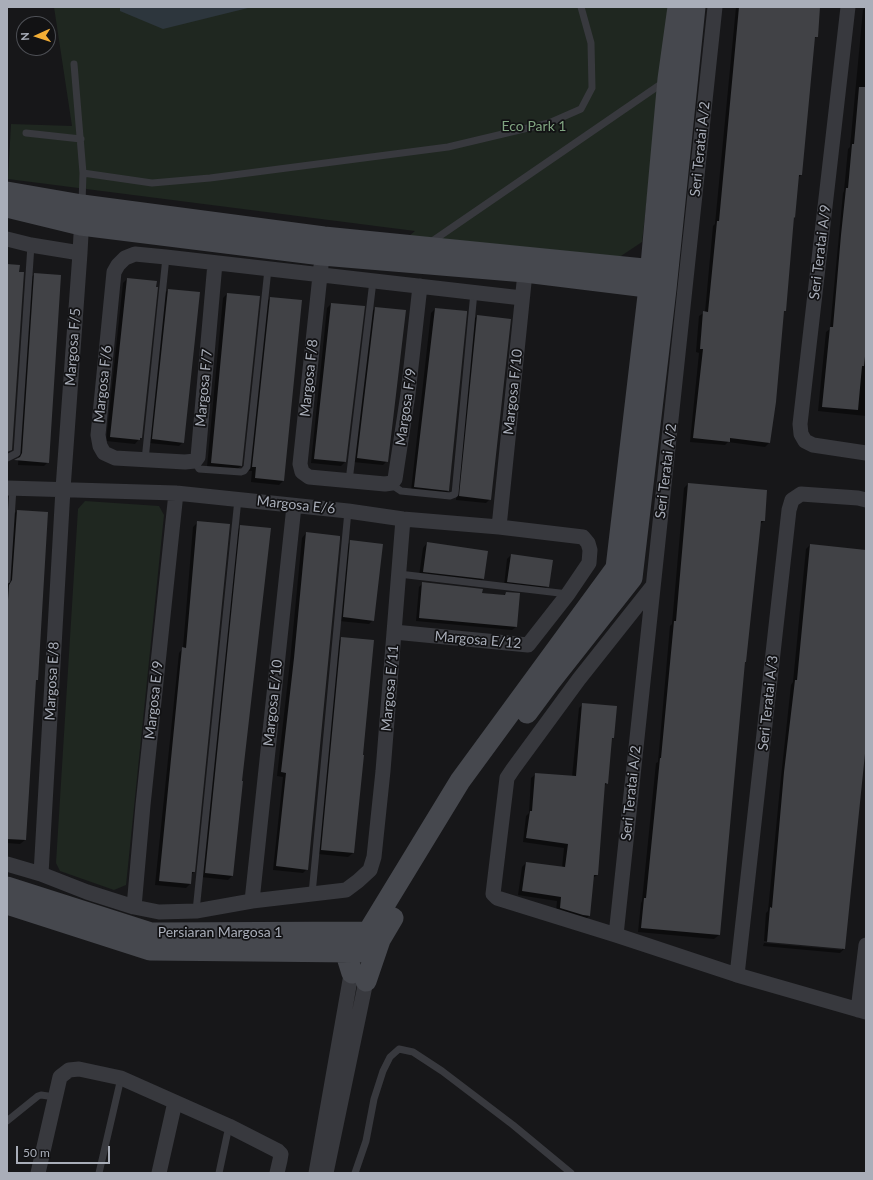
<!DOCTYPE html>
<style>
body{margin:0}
#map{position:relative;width:873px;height:1180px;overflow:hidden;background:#171719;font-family:Lato,sans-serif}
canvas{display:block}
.frame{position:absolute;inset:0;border:8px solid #a9aeb9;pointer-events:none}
.north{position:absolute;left:16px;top:16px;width:40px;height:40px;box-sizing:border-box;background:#121214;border:1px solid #4e5056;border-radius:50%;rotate:267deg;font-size:11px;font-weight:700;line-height:16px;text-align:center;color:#a9aeb9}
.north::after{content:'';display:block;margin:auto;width:14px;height:18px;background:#f2ad35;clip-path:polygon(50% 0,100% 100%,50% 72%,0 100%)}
.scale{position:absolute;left:16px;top:1146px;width:94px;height:18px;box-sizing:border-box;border:2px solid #a9aeb9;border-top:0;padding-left:5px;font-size:12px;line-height:14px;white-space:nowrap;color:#a9aeb9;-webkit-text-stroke:3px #121214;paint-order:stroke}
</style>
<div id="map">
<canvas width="873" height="1180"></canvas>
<div class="frame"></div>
<div class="north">N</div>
<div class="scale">50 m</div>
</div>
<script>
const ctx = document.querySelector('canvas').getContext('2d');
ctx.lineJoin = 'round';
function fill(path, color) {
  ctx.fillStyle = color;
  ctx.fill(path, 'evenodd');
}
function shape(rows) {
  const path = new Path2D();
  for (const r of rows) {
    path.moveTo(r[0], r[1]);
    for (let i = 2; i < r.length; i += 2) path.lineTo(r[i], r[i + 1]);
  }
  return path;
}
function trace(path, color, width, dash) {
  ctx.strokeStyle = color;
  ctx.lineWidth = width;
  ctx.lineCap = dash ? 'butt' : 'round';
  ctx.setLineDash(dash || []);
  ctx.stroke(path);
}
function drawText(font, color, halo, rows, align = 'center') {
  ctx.font = font + ' Lato,sans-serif';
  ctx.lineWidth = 3.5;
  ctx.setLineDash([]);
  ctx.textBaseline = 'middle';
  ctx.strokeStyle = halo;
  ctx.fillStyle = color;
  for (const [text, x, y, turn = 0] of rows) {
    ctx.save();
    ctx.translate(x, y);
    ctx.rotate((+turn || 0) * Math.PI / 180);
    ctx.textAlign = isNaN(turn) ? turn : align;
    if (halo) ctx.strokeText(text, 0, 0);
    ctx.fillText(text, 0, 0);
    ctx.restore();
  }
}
fill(shape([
 [54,7,668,7,664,52,642,242,618,258,409,236,415,231,8,179,11,124,72,126],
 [85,501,159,506,164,515,126,885,114,890,60,871,56,863,78,509]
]), '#1f2720');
fill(shape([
 [120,7,252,7,163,29,120,11]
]), '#2d363d');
fill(shape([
 [736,7,819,7,817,36,814,39,801,175,798,178,794,217,793,218,785,310,783,313,769,443,765,447,728,442,725,445,690,442,699,353,696,352,699,316,705,312,713,226,715,224],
 [866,7,866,416,818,411,826,332,830,329,843,193,844,191,848,149,850,147,863,10],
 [35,274,48,462,44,466,18,465,30,278],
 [127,279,141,437,135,444,106,441,123,283],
 [168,290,183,442,179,446,149,443,164,294],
 [227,294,241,466,236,470,207,467,223,298],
 [270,298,283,481,279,485,251,482,252,471,248,471,266,302],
 [331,304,364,307,345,462,341,466,311,463,327,308],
 [375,308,387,461,383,465,353,462,371,313],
 [435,309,466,312,449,490,445,494,411,491,431,313],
 [477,316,490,499,486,503,456,500,473,320],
 [688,484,764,521,759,525,744,663,719,935,714,939,638,932,641,903,642,901,656,763,658,762,670,626,672,624,684,488],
 [17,511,35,681,25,840,20,844,7,843,7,586,8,585,13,515],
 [198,522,194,872,191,875,190,884,186,888,155,885,179,653,183,648,193,527],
 [241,526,241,782,232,876,228,880,201,877,237,530],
 [306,533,307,869,303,873,273,870,283,777,277,776,290,662,302,538],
 [351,541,373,620,369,624,339,621,347,545],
 [427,543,483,579,479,583,419,576,423,548],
 [810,545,866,551,866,731,844,949,840,953,763,946,764,943,842,950,842,948,764,941,766,913,768,911,781,777,791,685,793,682,806,549],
 [511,555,548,586,544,590,504,586,507,559],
 [423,583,481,593,504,595,506,593,517,626,512,630,416,621,419,587],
 [342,638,361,756,363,756,353,853,348,857,318,854,337,642],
 [583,704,613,738,611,740,607,783,604,786,597,875,593,878,589,916,585,920,556,912,557,901,518,895,522,867,526,863,562,868,564,848,523,842,526,816,529,813,531,778,536,774,572,777,579,708]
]), '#0007');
fill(shape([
 [739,7,820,7,818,37,815,37,802,175,799,175,795,218,794,217,786,311,784,311,776,402,770,443,730,438,730,442,693,438,703,349,700,349,703,311,708,312,717,221,719,221],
 [859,87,866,87,866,347,864,366,862,366,858,410,822,407,830,327,833,327,841,235,846,188,848,188,852,144,854,144],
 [7,264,20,265,19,272,24,272,12,450,7,452],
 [34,273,61,275,49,463,14,460,20,457,22,453],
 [127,278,157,281,156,287,158,287,142,438,140,438,140,440,110,437],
 [168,289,200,292,184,443,152,439],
 [227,293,260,296,242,466,211,463],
 [270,297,302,300,284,481,255,478,256,467,252,467],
 [331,303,365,306,346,462,314,459],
 [375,307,406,310,388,462,357,458],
 [435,308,467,311,467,313,449,491,414,487],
 [477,315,511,319,491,500,459,496],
 [688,483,767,490,765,521,761,521,746,662,745,662,720,935,641,928,644,898,646,898,660,758,661,758,674,621,676,621],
 [17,510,48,512,38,680,36,680,26,840,7,839,7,615,9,585,12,580],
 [197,521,230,524,195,872,192,872,191,884,159,881,182,647,186,648],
 [240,525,271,528,242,781,243,781,233,876,205,873],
 [306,532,340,536,340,539,308,870,276,866,286,773,281,772,294,658],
 [350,540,383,544,374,621,343,617],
 [427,542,488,551,484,579,423,572],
 [810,544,866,550,866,744,845,949,767,942,770,907,772,908,784,772,795,680,797,680],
 [511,554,553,560,549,587,507,582],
 [422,582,483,589,482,593,505,595,506,592,520,593,517,627,419,618],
 [341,637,374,640,363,755,364,755,354,853,321,850],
 [582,703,617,706,614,738,612,738,608,784,605,783,598,875,594,875,590,916,583,915,560,908,561,897,522,891,526,862,565,867,568,844,526,838,530,811,532,811,535,773,576,776]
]), '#414246');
trace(shape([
 [74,64,83,173,82,203],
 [26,133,81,139],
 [83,173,152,183,210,178,448,147,549,123,581,109,592,88,591,43,581,7],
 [431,242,664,82],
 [7,458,17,453,31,245],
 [145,460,166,257],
 [195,461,199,469,241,472,244,471,247,467,268,269],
 [349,481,373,281],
 [392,483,395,487,401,491,450,496,455,494,474,292],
 [399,574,568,594],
 [7,580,13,488],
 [312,894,348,511],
 [196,911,238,499],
 [7,1121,38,1096,41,1095,55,1097],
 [99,1173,121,1078],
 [219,1173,229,1126],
 [355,1173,366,1141,374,1099,383,1071,390,1057,399,1049,413,1052,442,1071,513,1125,571,1173]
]), '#38393e', 7);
trace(shape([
 [848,7,800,424,801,434,805,441,813,445,866,453],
 [7,239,31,245,80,253],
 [215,263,198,457,195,461,185,462,115,458,104,453,100,446,98,435,114,272,118,265,125,258,135,254,166,257,522,298],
 [321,266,300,464,302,472,309,477,385,484,392,483,395,479,408,394,420,286],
 [7,488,176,493,348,511,403,519,499,527,583,537,588,543,590,550,589,563,568,594,528,645,394,632],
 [499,527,526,263],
 [652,587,579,679,513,769,507,778,493,894,497,898,616,935,737,975,866,1012],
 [7,864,41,874,87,892,134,907,159,912,196,911,252,901,346,890,358,881,370,870,374,857,383,771,403,519],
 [41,874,63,489,80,253,82,216],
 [252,901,294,506],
 [134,907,143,805,176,493],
 [616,935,715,7],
 [737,975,789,510,792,500,801,494,858,498,866,500],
 [858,1010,866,945],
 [38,1173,60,1077,69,1070,79,1069,121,1078,229,1126,278,1151,281,1154,280,1160,277,1173],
 [159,1173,175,1102],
 [316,1173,353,963],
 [326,1173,366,981,367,971]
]), '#38393e', 15);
trace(shape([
 [7,192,82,205,324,237,664,271],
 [7,207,81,225,322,255,525,272,663,289],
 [527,713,550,682,632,578,666,289,695,7],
 [7,887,151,933,368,932,460,781,616,568,649,287,668,79,678,7],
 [7,904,150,950,355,952,367,951,380,940],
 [342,952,347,957,352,973],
 [366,981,380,940,393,918]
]), '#46484e', 21);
drawText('14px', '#80a481', '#121214', [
 ["Eco Park 1",534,126]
]);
drawText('14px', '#a9aeb9', '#121214', [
 ["Seri Teratai A/2",700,149,-84],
 ["Seri Teratai A/9",820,252,-83],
 ["Margosa F/5",73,347,-86],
 ["Margosa F/8",309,378,-84],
 ["Margosa F/6",103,384,-84],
 ["Margosa F/7",204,388,-85],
 ["Margosa F/10",513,392,-84],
 ["Margosa F/9",406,407,-82],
 ["Seri Teratai A/2",666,471,-83],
 ["Margosa E/6",296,505,6],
 ["Margosa E/12",478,640,5],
 ["Margosa E/8",52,681,-87],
 ["Margosa E/11",390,688,-85],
 ["Margosa E/9",154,700,-84],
 ["Margosa E/10",273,703,-84],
 ["Seri Teratai A/3",768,703,-84],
 ["Seri Teratai A/2",631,793,-84],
 ["Persiaran Margosa 1",220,932]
]);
</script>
